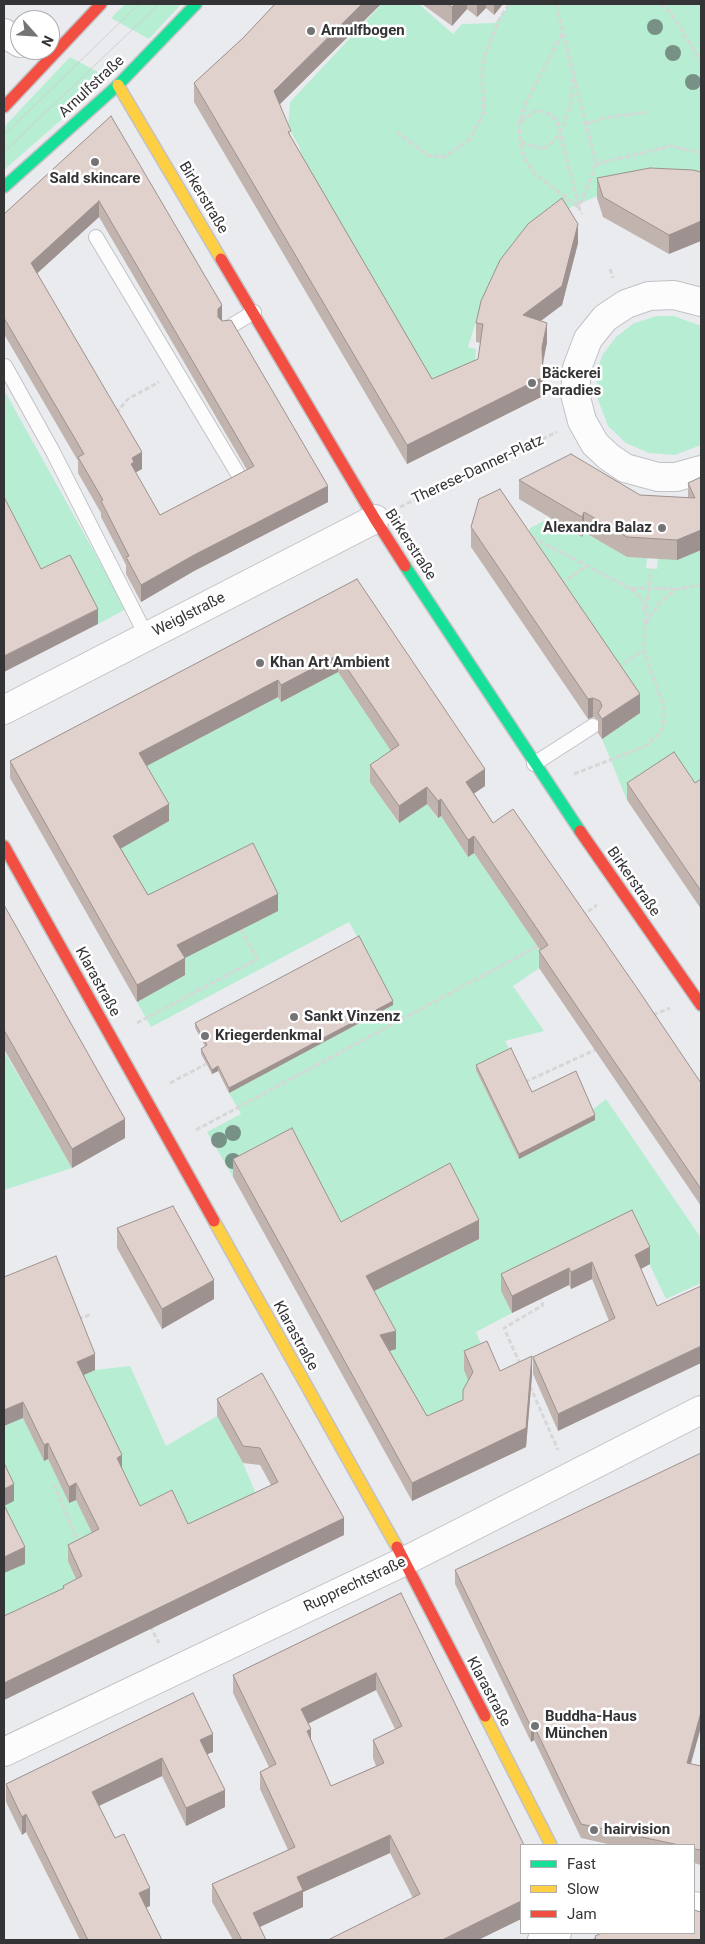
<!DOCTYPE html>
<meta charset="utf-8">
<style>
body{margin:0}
#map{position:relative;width:705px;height:1944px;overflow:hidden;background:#eaebef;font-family:Roboto,sans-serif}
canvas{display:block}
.frame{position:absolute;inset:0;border:5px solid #343437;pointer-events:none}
.legend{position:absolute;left:520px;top:1844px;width:175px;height:90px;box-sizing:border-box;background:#fff;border:1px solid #aeaeaf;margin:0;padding:6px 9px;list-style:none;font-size:15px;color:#343437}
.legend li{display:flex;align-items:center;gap:10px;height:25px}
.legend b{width:25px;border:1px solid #aeaeaf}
.north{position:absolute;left:10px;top:10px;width:50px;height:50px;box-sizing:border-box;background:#fff;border:1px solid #aeaeaf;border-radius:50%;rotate:116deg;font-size:14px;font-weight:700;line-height:20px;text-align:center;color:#343437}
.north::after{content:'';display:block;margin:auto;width:18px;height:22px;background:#747477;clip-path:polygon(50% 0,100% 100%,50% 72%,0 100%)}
</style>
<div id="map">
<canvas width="705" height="1944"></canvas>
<div class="frame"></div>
<ul class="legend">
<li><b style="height:6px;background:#16e098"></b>Fast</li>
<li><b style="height:6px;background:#ffcf43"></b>Slow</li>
<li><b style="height:6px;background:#f24e42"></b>Jam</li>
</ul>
<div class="north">N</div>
</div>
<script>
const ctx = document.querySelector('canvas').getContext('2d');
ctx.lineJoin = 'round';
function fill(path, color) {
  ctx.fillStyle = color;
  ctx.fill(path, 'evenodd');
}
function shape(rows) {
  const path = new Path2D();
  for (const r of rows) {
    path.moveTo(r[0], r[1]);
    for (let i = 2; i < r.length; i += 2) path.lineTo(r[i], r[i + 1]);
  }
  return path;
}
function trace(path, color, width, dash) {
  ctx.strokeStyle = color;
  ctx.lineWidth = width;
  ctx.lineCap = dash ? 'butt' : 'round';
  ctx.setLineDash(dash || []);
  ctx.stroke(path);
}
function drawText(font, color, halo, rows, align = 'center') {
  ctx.font = font + ' Roboto,sans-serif';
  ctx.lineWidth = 5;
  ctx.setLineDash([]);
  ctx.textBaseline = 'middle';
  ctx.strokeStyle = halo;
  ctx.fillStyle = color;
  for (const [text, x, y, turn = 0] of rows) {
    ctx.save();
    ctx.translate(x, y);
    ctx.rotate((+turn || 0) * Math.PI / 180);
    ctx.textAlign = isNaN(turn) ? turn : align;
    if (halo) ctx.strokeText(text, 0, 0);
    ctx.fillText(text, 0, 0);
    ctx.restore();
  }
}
fill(shape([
 [125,4,181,4,149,39,111,18],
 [382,4,419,4,453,34,462,24,495,23,511,4,701,4,701,188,607,192,560,212,484,296,468,347,476,349,474,375,437,391,304,163,299,146,288,127,290,102],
 [70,57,109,78,4,170,4,127],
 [657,316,674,316,701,326,701,445,675,455,649,453,626,443,608,426,597,397,597,370,603,354,616,337,634,323],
 [4,390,126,609,98,624,70,570,41,584,4,512],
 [556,515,627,557,647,558,646,568,657,569,658,558,701,550,701,796,627,800,602,739,639,714,526,547,530,528],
 [338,672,399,762,371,782,398,823,427,804,437,818,441,816,468,857,474,853,548,962,513,986,544,1031,505,1041,511,1052,476,1070,519,1158,553,1142,606,1099,701,1238,701,1283,666,1299,632,1227,501,1291,512,1313,476,1332,487,1359,474,1393,430,1443,381,1354,396,1349,366,1295,479,1239,341,1240,292,1146,233,1177,207,1132,241,1114,229,1093,393,1005,349,922,151,1027,137,1002,184,975,113,853,169,820,83,799,278,697,281,702],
 [4,1051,72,1168,4,1190],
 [130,1366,166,1446,217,1416,243,1463,261,1506,188,1540,136,1525,94,1412,45,1461,48,1459,69,1503,76,1500,100,1545,79,1586,4,1633,4,1573,25,1563,4,1522,4,1426,35,1413,30,1401,95,1370]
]), '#b7edd3');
const lane = shape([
 [96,237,238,474],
 [226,329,254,312],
 [5,366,53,452,147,637],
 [534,764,593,726]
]);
const street = shape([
 [4,33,20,43],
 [701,302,674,295,649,296,626,304,605,318,588,339,577,368,575,394,582,421,595,444,609,457,625,468,658,477,676,477,701,470],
 [4,710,375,519],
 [4,1752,405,1561,701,1410],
 [694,1906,701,1907],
 [542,1940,557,1933]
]);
const fast = shape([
 [4,187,118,85,196,4],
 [405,566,580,831]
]);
const slow = shape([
 [118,85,221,259],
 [214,1221,397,1547],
 [485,1716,551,1845]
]);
const jam = shape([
 [4,107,101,4],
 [221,259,375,519,405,566],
 [580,831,701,1005],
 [4,846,214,1221],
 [397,1547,485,1716]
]);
trace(lane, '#c1c2c5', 16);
trace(street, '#c1c2c5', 30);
trace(fast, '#c1c2c5', 14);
trace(slow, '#c1c2c5', 14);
trace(jam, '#c1c2c5', 14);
trace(shape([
 [556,4,596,164,579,208,582,214],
 [661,4,670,12,701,61],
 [562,34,526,103,519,124,520,141,525,159,535,174,579,208],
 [574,78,570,108,560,132,579,207],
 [520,122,535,111,546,112,556,119,560,132,553,142,542,149,520,142],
 [586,124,609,117,648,112],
 [397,132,427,155,444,157,469,140,484,112,482,74,485,54,500,18,509,4],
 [596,164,671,146,701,153],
 [610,269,613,278],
 [116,413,128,399,159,382],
 [400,507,557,432],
 [532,537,629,588,678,589],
 [561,584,586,566],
 [631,589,642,598,645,614],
 [645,623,651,569],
 [618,667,644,650],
 [574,774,648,745,662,730,665,711,644,650,645,625,659,603,668,595,678,589,701,585],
 [582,916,597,905],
 [653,1015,670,1008],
 [137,1023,257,959,241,929],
 [525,1082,595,1050],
 [170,1083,206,1064],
 [196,1130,540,945],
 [78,1319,92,1314],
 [520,1364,504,1328,543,1305,541,1299],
 [530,1386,558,1450],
 [54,1484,79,1544],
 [150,1626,159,1643]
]), '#d7d7d8', 3, [5, 2.5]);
trace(lane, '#fcfcfd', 14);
trace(street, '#fcfcfd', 28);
trace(fast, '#16e098', 11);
trace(slow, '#ffcf43', 11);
trace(jam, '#f24e42', 11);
trace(shape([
 [4,135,139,4],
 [4,152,159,4]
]), '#d0d0d0', 1);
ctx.fillStyle = '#789186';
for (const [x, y] of [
 [655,27],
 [673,53],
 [693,82],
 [233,1133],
 [219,1140],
 [233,1161]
]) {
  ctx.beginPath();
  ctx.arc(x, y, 8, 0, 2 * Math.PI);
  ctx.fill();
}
fill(shape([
 [275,4,381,4,280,104,291,137,432,379,478,359,481,343,476,342,476,323,578,243,562,305,541,321,547,342,543,365,543,396,407,464,194,102,194,83,243,38],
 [422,4,503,4,494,15,486,8,477,17,467,9,452,26],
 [111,116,222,320,328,502,194,571,141,602,126,574,126,565,101,517,101,513,78,473,78,461,4,334,4,214],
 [99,217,247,470,160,515,135,473,142,469,37,273],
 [693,170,669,254,603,217,597,198,597,178],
 [701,477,701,550,677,560,627,557,584,532,582,537,519,499,519,480,640,495,688,498,688,483],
 [471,527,640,713,602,739,598,733,598,720,593,717,588,719,471,547],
 [357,579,485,786,474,793,493,823,701,1083,701,1206,539,968,539,951,540,950,474,853,468,857,441,816,438,818,427,804,399,823,370,782,370,765,391,751,338,672,281,702,278,697,146,766,169,821,121,848,148,895,278,911,184,958,185,975,137,1002,10,778,10,761],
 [701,779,701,909,627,800,627,783,695,783],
 [4,905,125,1138,72,1168,4,1049],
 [393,1005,229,1093,218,1071,212,1074,201,1054,201,1049,205,1046,195,1028,195,1023],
 [476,1065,532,1092,595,1120,519,1159,476,1070],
 [233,1159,341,1222,479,1239,374,1291,396,1349,390,1351,427,1416,463,1400,468,1380,464,1370,464,1351,500,1371,532,1375,526,1447,412,1501,233,1177],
 [632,1210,650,1264,641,1269,657,1306,558,1431,533,1374,533,1357,609,1321,592,1279,571,1289,569,1285,512,1313,501,1291,501,1274],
 [117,1228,214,1299,162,1329,117,1248],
 [4,1277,95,1370,84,1375,122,1470,140,1506,188,1524,271,1485,260,1465,243,1463,217,1416,217,1399,344,1535,4,1700,4,1616,63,1589,63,1586,76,1579,68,1561,68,1545,92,1533,76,1500,69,1503,48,1459,44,1461,23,1418],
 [455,1570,691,1764,701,1766,701,1865,694,1863,694,1845,612,1845,581,1838,534,1740,531,1742,455,1584],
 [401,1593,521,1919,478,1940,328,1940,413,1898,390,1853,303,1892,303,1907,260,1927,266,1940,233,1940,212,1902,212,1884,288,1850,260,1789,260,1772,269,1767,233,1693,233,1675],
 [376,1690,395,1729,373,1740,373,1758,376,1766,331,1786,311,1740,308,1724],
 [193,1693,213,1752,207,1754,225,1807,186,1826,162,1776,99,1806,115,1838,150,1906,146,1907,162,1940,80,1940,26,1832,22,1835,6,1802,6,1784]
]), '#c1b4af');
fill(shape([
 [362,4,381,4,274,110,274,91],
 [455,4,467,4,467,9,452,26,452,7],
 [477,4,486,4,486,8,477,17],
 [494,4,503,4,494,15],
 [99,201,99,217,31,279,31,263],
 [701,221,701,241,669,254,669,235],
 [578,224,578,243,562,305,523,334,523,315],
 [222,305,222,321,218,325,218,309],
 [547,323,547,342,542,366,542,347],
 [543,377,543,396,407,464,407,445],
 [142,452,142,469,134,473,131,464,132,458],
 [328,486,328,502,194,571,141,602,141,585,194,555],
 [584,512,584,532,582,537,582,517],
 [701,530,701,550,677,560,677,540],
 [98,609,98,624,4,672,4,656],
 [338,655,338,672,281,702,281,685],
 [278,680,278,697,139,770,139,753],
 [640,694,640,713,602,739,602,719],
 [593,698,593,717,588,719,588,699],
 [485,769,485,786,466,799,466,782],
 [427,787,427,804,399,823,399,806],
 [441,799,441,816,438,818,438,801],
 [169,804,169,821,113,853,113,836],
 [474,836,474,853,468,857,468,840],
 [278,894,278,911,177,962,177,945],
 [185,958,185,975,137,1002,137,985],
 [393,1001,393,1005,229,1093,229,1088],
 [218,1066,218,1071,212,1074,212,1070],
 [595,1115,595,1120,519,1159,519,1154],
 [125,1119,125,1138,72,1168,72,1149],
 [479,1220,479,1239,366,1295,366,1276],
 [650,1247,650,1264,635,1272,635,1255],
 [592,1262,592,1279,571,1289,571,1272],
 [569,1268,569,1285,512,1313,512,1296],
 [214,1280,214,1299,162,1329,162,1309],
 [396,1331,396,1349,380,1354,380,1335],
 [701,1346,701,1363,558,1431,558,1414],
 [95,1354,95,1370,77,1378,77,1362],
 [532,1356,532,1375,526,1447,412,1501,412,1483],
 [23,1402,23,1418,4,1426,4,1410],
 [48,1443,48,1459,44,1461,44,1445],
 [122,1455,122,1471,117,1458],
 [76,1483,76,1500,69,1503,69,1487],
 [14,1484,14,1501,4,1506,4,1489],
 [344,1518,344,1535,4,1700,4,1683],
 [25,1547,25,1564,4,1573,4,1557],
 [376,1673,376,1690,301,1727,301,1709],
 [701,1712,701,1727,687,1778,687,1763],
 [534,1726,534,1740,531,1742,531,1727],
 [311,1729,311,1747,307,1731],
 [213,1734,213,1752,200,1757,200,1740],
 [162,1758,162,1776,92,1809,92,1792],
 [225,1790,225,1807,186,1826,186,1808],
 [26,1814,26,1832,22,1835,22,1817],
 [390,1835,390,1853,303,1892,303,1907,253,1930,253,1913,297,1877],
 [150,1888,150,1906,139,1911,139,1893],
 [521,1901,521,1919,478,1940,442,1940]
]), '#9d928f');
const building = shape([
 [275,4,362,4,274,91,291,131,288,132,432,379,478,359,483,324,476,323,481,301,500,260,528,224,562,198,578,224,562,286,523,315,547,323,542,347,543,377,407,445,194,83,243,38,275,4],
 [448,4,455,4,452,7,448,4],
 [111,116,222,305,218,309,218,317,222,321,231,320,328,486,194,555,141,585,126,557,129,556,101,501,103,500,78,457,84,454,4,318,4,214,111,116],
 [99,201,254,466,160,515,131,464,134,462,132,458,142,452,31,263,99,201],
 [650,168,693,170,701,172,701,221,669,235,603,197,597,178,650,168],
 [571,454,640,495,695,498,688,483,701,477,701,530,677,540,627,537,584,512,582,517,519,480,571,454],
 [500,489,640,694,602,719,598,713,602,706,600,701,593,698,588,699,471,527,479,499,500,489],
 [4,497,41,569,70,555,98,609,4,656,4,497],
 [357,579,485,769,466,782,493,823,513,809,637,988,701,1083,701,1189,539,951,548,945,474,836,468,840,441,799,438,801,427,787,399,806,370,765,399,745,338,655,281,685,278,680,139,753,169,804,113,836,148,895,253,843,278,894,177,945,185,958,137,985,10,761,357,579],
 [674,752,695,783,701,779,701,891,627,783,674,752],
 [4,905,125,1119,72,1149,4,1030,4,905],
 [359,936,393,1001,229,1088,218,1066,212,1070,201,1049,207,1045,195,1023,359,936],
 [511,1048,532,1092,576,1071,595,1115,519,1154,476,1065,511,1048],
 [292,1128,341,1222,450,1163,479,1220,366,1276,396,1331,380,1335,427,1416,463,1400,463,1390,473,1372,464,1351,487,1341,500,1371,532,1356,526,1428,412,1483,233,1159,292,1128],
 [173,1206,214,1280,162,1309,117,1228,173,1206],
 [632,1210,650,1247,635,1255,657,1306,701,1286,701,1346,558,1414,533,1357,615,1318,592,1262,571,1272,569,1268,512,1296,501,1274,632,1210],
 [56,1256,95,1354,77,1362,122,1455,117,1458,140,1506,172,1490,188,1524,278,1482,260,1448,243,1446,217,1399,262,1373,344,1518,4,1683,4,1616,64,1588,63,1586,82,1576,68,1545,99,1529,76,1483,69,1487,48,1443,44,1445,23,1402,4,1410,4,1277,56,1256],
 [701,1453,701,1712,687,1763,701,1766,701,1850,694,1849,694,1845,679,1845,581,1824,534,1726,531,1727,455,1570,701,1453],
 [4,1463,14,1484,4,1489,4,1463],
 [4,1505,25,1547,4,1557,4,1505],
 [401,1593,524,1845,521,1845,521,1901,442,1940,328,1940,420,1894,390,1835,297,1877,303,1890,253,1913,266,1940,242,1940,212,1884,295,1847,260,1772,276,1764,233,1675,401,1593],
 [376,1673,402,1726,373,1740,384,1763,331,1786,307,1731,311,1729,301,1709,376,1673],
 [193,1693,213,1734,200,1740,225,1790,186,1808,162,1758,92,1792,115,1838,124,1834,150,1888,139,1893,162,1940,88,1940,26,1814,22,1817,6,1784,193,1693],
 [694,1910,701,1912,701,1940,592,1940,596,1938,595,1936,602,1933,694,1933,694,1910]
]);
fill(building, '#e0d1cc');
trace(building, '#9d928f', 1);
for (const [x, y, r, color] of [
 [311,31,5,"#747477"],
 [95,162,5,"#747477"],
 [532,383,5,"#747477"],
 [662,528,5,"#747477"],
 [260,663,5,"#747477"],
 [294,1017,5,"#747477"],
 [205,1036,5,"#747477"],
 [535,1726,5,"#747477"],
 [594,1830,5,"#747477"]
]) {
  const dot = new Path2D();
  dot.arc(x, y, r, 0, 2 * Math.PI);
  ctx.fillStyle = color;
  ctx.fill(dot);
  trace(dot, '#fff', 2);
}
drawText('bold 15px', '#343437', '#fff', [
 ["Arnulfbogen",321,31],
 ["Sald skincare",95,179,"center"],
 ["Bäckerei",542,374],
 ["Paradies",542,391],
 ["Alexandra Balaz",652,528,"right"],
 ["Khan Art Ambient",270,663],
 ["Sankt Vinzenz",304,1017],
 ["Kriegerdenkmal",215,1036],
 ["Buddha-Haus",545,1717],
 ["München",545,1734],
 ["hairvision",604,1830]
], 'left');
drawText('15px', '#343437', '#fff', [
 ["Arnulfstraße",92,87,-43],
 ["Birkerstraße",203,198,59],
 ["Therese-Danner-Platz",478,470,-25],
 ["Birkerstraße",410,545,57],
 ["Weiglstraße",189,615,-27],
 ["Birkerstraße",633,882,55],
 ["Klarastraße",97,982,61],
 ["Klarastraße",295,1336,61],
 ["Rupprechtstraße",355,1585,-25],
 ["Klarastraße",488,1692,62]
]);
</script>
